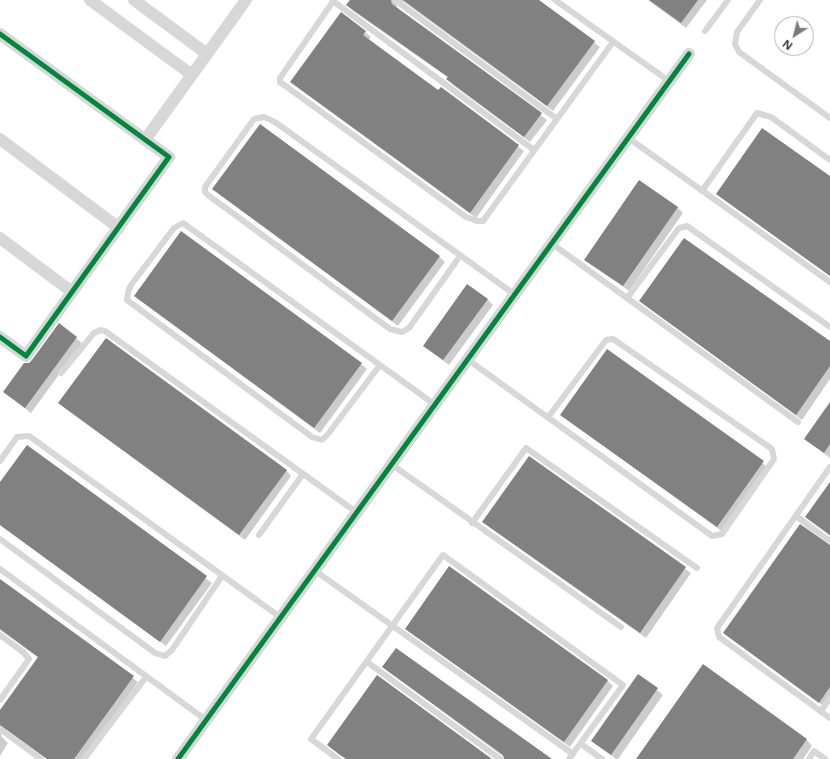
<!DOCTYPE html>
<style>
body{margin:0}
#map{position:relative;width:830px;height:759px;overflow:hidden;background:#fff;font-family:"Noto Sans",sans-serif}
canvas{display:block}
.north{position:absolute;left:774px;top:16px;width:40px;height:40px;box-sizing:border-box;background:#fff;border:1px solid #adadad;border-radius:50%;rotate:216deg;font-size:11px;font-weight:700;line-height:16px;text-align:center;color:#333}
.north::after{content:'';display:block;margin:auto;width:14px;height:18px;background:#7a7a7a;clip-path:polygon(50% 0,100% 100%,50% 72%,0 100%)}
</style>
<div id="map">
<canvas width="830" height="759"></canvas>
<div class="north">N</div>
</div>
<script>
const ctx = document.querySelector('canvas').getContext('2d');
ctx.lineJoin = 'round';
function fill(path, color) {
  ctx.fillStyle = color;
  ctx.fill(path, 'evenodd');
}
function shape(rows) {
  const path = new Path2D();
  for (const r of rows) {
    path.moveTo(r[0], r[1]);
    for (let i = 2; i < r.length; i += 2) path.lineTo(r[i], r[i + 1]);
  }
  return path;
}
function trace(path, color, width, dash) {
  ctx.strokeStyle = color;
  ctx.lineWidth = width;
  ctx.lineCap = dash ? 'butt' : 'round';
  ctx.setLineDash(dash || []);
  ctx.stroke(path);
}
fill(shape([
 [351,0,538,0,600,47,553,111,404,2,397,2,397,9,547,120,530,142,453,85,448,79,449,78,353,11,347,5],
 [648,0,707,0,686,28],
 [365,32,371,37,368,40,524,151,476,218,291,81],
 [830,178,830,276,717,194],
 [213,189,439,257,445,262,398,326],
 [677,207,683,213,629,291,585,260],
 [135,296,361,364,367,369,320,433],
 [487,299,493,305,449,365,424,346],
 [640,301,830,343,830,379,802,420],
 [59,325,82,343,31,413,4,392,29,364],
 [607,351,769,468,723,532,561,415],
 [830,403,830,458,805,439],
 [65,408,286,470,291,476,245,540],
 [27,446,212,583,166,646,0,525,0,483],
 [529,457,691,573,646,638,483,522],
 [830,484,830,536,806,517],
 [830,546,830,701,825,707,724,633],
 [0,580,138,682,83,759,47,759,9,730,2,731,1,736,8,743,0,756,0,711,39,658,0,630],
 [406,629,607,680,613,686,570,747],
 [703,666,807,740,812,746,803,759,637,759],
 [383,667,550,759,504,759,504,757],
 [638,675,663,695,618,759,616,759,592,740]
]), '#0003');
fill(shape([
 [350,0,391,0,392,4,542,113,524,137,446,79,448,77,346,5],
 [403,0,539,0,595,41,547,106],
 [649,0,698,0,681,23],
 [341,12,366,31,363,35,438,90,441,87,519,145,470,213,290,82],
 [260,124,440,256,392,321,212,189],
 [762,128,830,176,830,276,716,194],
 [639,180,678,207,623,286,584,260],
 [181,231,362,363,314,428,134,296],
 [684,238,830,341,830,366,796,415,639,301],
 [467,284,488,299,443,360,423,346],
 [59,323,77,337,25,408,3,392,24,363,29,363,32,360],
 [106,338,287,470,239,535,58,403],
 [607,349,764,461,717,527,560,415],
 [830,402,830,444,824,453,804,439],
 [27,445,207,576,160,642,0,525,0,482],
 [529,456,686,567,640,633,482,522],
 [830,482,830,535,805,517],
 [800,524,830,545,830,687,819,703,723,633],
 [449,566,608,680,564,742,405,629],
 [0,579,134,676,74,759,47,759,0,725,0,710,38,657,0,629],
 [396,648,552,759,504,759,503,755,382,667],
 [703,664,807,739,793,759,636,759],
 [638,674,658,688,611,755,591,741],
 [377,675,492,759,346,759,340,755,327,745]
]), '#818181');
trace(shape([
 [334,0,280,78,280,82,466,217,477,221,483,221,613,42],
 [395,0,557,119],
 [555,0,669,81],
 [760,0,737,32,735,44,739,52,830,118],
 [333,1,534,150],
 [705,31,728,0],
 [627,137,830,282],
 [702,191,757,113,771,117,830,160],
 [551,243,798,422],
 [460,256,409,328,402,332,390,329,208,195,205,192,205,187,254,119,264,117,275,122,514,294],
 [627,298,679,228,687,226,830,327],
 [467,359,712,536,722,534,774,459,772,449,613,339,606,340,549,416],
 [380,365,328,434,322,440,312,437,127,300,128,292,131,285,174,228,183,223,380,365,434,404],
 [61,373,94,333,100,330,105,331,356,512],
 [0,461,17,437,29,436,280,617],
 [391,464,621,627],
 [830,467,717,628,719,637,830,718],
 [796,516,830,541],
 [472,523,526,448,697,568],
 [259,535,303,474],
 [0,539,155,653,165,656,172,650,222,576],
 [0,569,206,720],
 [314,570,573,754],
 [0,635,23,652,29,659,0,700],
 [367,662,500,759],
 [821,711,830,698],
 [0,729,41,759],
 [581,744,602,759],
 [84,759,146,677],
 [338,759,311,739,443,555,623,685,569,759],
 [809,759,814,751,825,759]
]), '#d7d7d7', 6);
trace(shape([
 [90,0,192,75],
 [134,0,207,54],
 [0,34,169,157,26,356,0,337],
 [0,139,119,228],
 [145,140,246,0],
 [0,238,72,292],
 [178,759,689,54]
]), '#d7d7d7', 12);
trace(shape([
 [0,34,169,157,26,356,0,337],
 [178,759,689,54]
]), '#00873e', 5);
</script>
